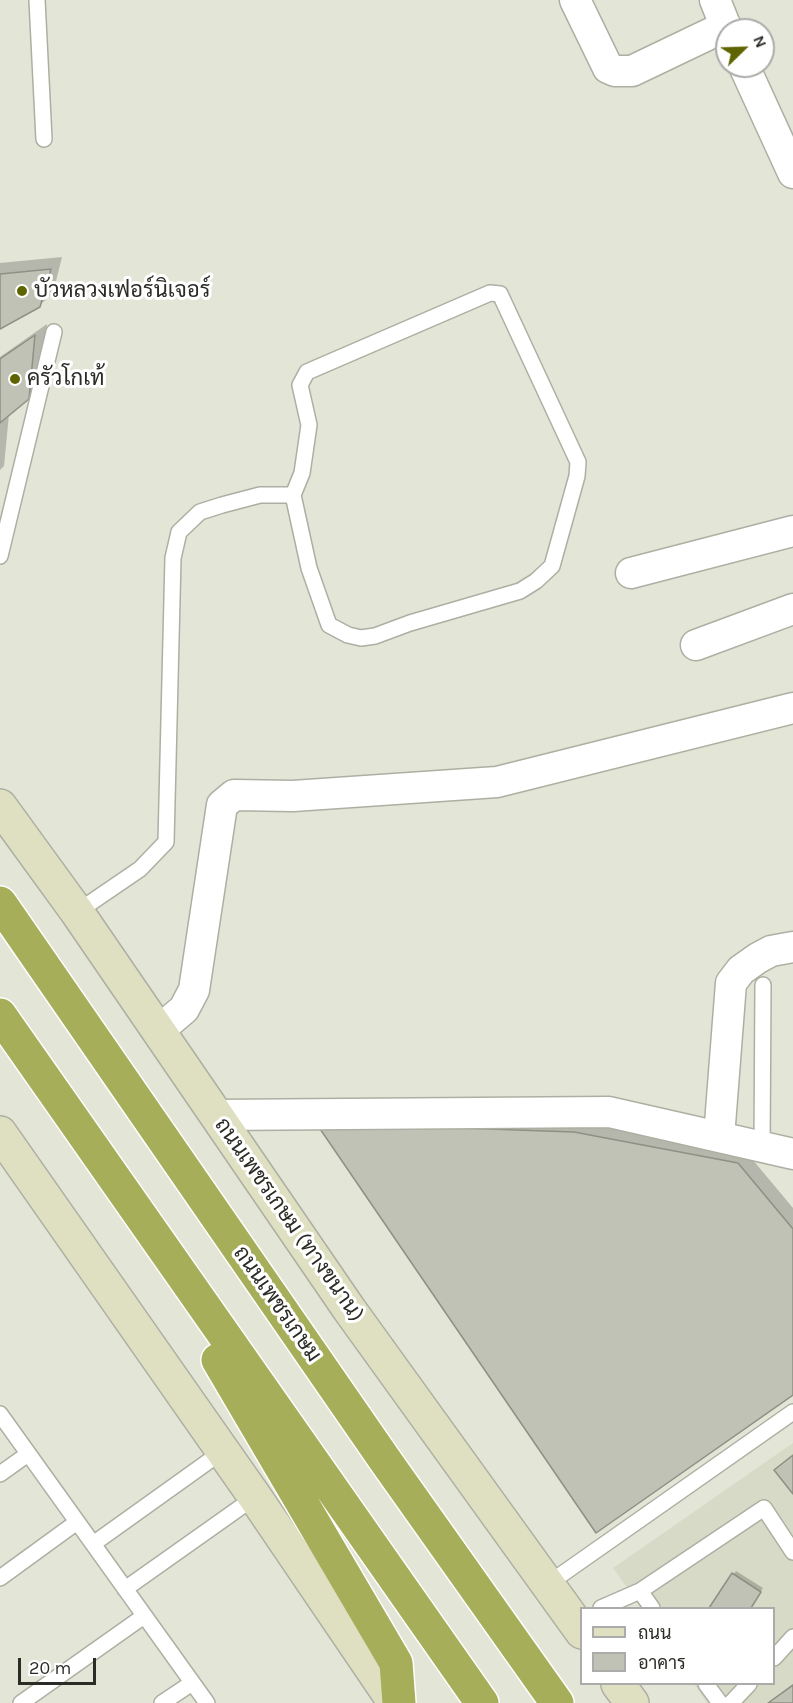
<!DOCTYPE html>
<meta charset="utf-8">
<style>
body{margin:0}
#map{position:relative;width:793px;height:1703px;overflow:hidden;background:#e3e5d7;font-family:Karla,Sarabun,sans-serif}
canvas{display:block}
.legend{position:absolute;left:580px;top:1607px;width:195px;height:78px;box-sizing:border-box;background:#fff;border:2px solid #ababa9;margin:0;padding:8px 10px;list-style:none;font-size:18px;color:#2c2c27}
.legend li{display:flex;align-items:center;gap:12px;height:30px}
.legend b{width:30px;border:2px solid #ababa9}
.north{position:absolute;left:715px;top:18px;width:60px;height:60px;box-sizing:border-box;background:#fff;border:2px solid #ababa9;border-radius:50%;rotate:67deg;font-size:16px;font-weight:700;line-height:24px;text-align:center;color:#2c2c27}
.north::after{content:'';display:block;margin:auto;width:21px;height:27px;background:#5e6400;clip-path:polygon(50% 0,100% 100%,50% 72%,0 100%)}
.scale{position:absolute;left:18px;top:1658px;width:78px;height:27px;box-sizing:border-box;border:3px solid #2c2c27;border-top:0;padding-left:8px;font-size:18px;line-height:21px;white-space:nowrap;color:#2c2c27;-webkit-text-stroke:4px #fff;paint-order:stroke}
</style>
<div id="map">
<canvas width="793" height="1703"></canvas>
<ul class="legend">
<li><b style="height:8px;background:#dee0c1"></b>ถนน</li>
<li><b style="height:16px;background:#c0c2b5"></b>อาคาร</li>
</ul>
<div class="north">N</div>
<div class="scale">20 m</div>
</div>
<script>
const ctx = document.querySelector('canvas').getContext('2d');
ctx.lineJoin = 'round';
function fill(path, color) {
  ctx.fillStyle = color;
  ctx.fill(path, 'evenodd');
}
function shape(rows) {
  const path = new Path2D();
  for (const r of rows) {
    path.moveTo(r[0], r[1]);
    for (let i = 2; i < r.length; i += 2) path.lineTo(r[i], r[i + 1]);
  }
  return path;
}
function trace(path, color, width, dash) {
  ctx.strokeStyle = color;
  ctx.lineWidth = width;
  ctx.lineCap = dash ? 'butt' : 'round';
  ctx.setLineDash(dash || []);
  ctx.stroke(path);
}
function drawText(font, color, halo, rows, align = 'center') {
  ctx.font = font + ' Karla,Sarabun,sans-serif';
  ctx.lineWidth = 6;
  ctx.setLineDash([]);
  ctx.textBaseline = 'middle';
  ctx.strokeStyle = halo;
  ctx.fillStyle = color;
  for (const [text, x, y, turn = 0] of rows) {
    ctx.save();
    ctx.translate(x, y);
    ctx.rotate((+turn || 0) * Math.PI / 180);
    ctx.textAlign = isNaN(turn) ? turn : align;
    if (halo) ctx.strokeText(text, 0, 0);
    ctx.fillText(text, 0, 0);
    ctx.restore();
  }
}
fill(shape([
 [793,1443,793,1703,707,1703,694,1684,774,1684,774,1608,642,1608,613,1568]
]), '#d7dac6');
fill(shape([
 [62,257,53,293,39,306,0,328,0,263],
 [47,324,41,385,9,414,4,466,0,470,0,357],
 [585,1122,747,1153,793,1208,793,1393,318,1123],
 [736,1571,763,1588,750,1608,710,1608],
 [793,1684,793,1703,768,1703,774,1698]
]), '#0003');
const building = shape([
 [51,269,40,307,0,329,0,274,51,269],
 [35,335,29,399,0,423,0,359,35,335],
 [316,1123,574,1132,738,1163,793,1229,793,1395,596,1533,316,1123],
 [793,1455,793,1494,774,1470,793,1455],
 [732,1573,761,1592,751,1608,709,1608,732,1573],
 [793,1685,793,1703,768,1703,793,1685]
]);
fill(building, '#c0c2b5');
trace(building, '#8e9084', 1.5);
const service = shape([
 [37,0,44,139],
 [490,293,500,294,578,462,577,476,552,566,536,581,520,591,410,623,375,636,361,638,348,635,329,625,309,568,293,495,302,473,309,425,300,385,307,372,490,293],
 [0,556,54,332],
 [77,912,140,869,166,842,173,558,179,532,200,512,222,505,260,495,293,495],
 [762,1147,763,985],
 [0,1414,207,1703],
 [0,1474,28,1454],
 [93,1544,223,1451],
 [0,1578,77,1522],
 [548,1584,793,1412],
 [125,1589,255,1497],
 [640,1591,652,1608],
 [601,1608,640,1591,764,1508,793,1552],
 [774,1658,793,1637],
 [706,1684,720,1703],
 [21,1703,144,1616],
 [162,1703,192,1683],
 [731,1703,749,1684]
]);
const minor = shape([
 [575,0,608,68,615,71,632,71,726,26],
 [715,0,727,30],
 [744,66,793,173],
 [631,573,793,531],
 [696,645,793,609],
 [158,1031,184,1009,194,990,222,805,234,795,293,796,497,782,793,708],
 [216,1115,609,1112,793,1154],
 [719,1137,731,983,741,970,758,958,771,951,793,947]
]);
const secondary = shape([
 [0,806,77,912,349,1309,582,1632],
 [0,1133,255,1497,395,1703],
 [618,1684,632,1703]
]);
const trunk = shape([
 [0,903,387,1463,557,1703],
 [0,1015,482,1703],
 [218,1360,396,1663,399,1703]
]);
trace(service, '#adafa2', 18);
trace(minor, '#adafa2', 33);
trace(secondary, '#adafa2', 36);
trace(trunk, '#fff', 36);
trace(service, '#fff', 15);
trace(minor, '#fff', 30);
trace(secondary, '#dee0c1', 33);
trace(trunk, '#a7ae5a', 33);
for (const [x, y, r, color] of [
 [22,291,6,"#5e6400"],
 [15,379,6,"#5e6400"]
]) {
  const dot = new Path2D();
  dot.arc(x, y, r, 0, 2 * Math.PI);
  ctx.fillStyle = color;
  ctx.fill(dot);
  trace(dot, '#fff', 2);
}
drawText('22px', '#2c2c27', '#fff', [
 ["บัวหลวงเฟอร์นิเจอร์",34,291],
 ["ครัวโกเท้",27,379]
], 'left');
drawText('22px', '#2c2c27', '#fff', [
 ["ถนนเพชรเกษม (ทางขนาน)",289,1220,55],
 ["ถนนเพชรเกษม",277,1304,55]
]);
</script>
